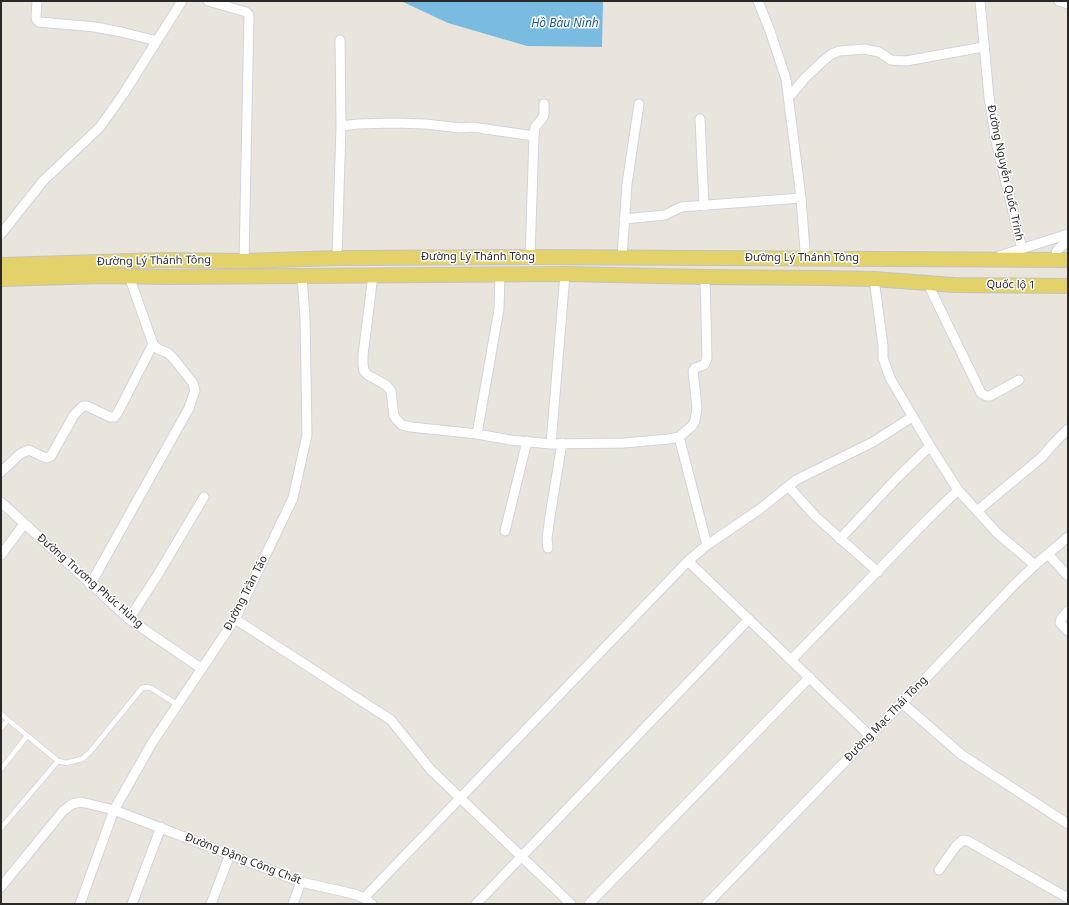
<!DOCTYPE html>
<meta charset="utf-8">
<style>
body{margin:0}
#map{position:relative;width:1069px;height:905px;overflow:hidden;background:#e9e5dc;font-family:"Noto Sans",sans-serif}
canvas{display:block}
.frame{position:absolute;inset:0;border:2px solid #292929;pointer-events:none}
</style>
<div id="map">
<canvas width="1069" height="905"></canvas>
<div class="frame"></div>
</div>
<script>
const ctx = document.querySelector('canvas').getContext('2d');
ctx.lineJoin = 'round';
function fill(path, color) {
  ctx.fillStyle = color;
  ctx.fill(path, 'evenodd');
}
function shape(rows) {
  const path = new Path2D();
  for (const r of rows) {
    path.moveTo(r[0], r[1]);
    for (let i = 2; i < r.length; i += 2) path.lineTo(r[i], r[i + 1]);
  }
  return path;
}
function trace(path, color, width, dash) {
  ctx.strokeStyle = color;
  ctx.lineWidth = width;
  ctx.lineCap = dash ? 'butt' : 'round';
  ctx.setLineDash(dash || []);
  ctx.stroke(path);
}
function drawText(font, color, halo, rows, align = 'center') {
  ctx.font = font + ' "Noto Sans",sans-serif';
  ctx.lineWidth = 3;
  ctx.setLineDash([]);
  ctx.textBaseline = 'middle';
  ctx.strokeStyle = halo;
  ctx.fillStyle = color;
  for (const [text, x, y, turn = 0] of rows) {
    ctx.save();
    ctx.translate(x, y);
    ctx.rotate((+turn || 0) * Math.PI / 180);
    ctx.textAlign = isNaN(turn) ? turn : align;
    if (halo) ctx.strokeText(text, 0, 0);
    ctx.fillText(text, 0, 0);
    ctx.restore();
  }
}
fill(shape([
 [401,1,603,1,602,47,527,46,448,23]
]), '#79bbe1');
const lane = shape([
 [1,714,58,761,66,763,82,759,90,752,142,688,146,687,151,688,178,705],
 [1,728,8,720],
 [1,769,27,736],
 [1,828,58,761]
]);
const street = shape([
 [37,1,36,18,37,20,39,22,95,27,121,32,157,41],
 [208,1,246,12,249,15,244,261],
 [758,1,770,31,786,79,801,198,805,250],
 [980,1,989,97,996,141,1022,249],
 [1059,1,1068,4],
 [789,97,805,78,823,61,832,54,839,51,864,49,879,52,891,60,906,61,983,47],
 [700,119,704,206],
 [341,126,358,124,394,123,425,124,461,128,472,127,534,136],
 [624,219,665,215,681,207,801,198],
 [1,234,43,181,100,127,124,93,182,1],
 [999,256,1068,234],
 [530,257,534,136,535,127,542,119,544,115,544,104],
 [622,257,627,184,639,104],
 [337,258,341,126,340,40],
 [1054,260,1057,250,1068,241],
 [373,275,363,355,363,365,364,371,368,375,386,385,391,391,394,416,397,420,402,425,411,427,477,434,510,440,551,444,624,443,669,439,679,437,692,426,695,421,697,408,693,371,695,368,704,365,706,361,707,358,705,277],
 [874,279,883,345,883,358,890,378,930,446,958,490,997,533,1035,565],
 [928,284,981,393,986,396,990,396,1019,380],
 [477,434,499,309,500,275],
 [679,437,707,545],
 [551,444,565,274],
 [1,472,20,454,24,452,29,450,46,458,51,456,74,415,83,406,87,406,110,417,114,417,117,414,153,344],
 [789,487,816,517,878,572],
 [1,502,129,619,202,669],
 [977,511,1042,457,1055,442,1068,429],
 [505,531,527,441],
 [840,539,896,479,930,446],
 [548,548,547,538,551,510,562,443],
 [1048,554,1068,576],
 [1,555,24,524],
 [688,561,870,736],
 [90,585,189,408,195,390,193,383,174,359,168,353,158,349,153,344,129,276],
 [1068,611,1061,619,1060,623,1068,631],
 [129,619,157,576,204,497],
 [235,619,391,720,431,770,571,904],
 [792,659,928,519,958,490],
 [902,703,962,755,1068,824],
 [939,870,956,846,963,840,968,841,1068,898],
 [1,887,63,811,72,804,81,802,114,810,301,882,354,894,364,898,372,904],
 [364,898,688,561,707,545,760,509,796,480,873,442,912,417],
 [80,904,114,810,152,743,235,619,293,498,307,435,305,318,302,276],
 [132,904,161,827],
 [211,904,230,854],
 [293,904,301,882],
 [476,904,749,619],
 [589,904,810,677],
 [707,904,925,679,1014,585,1035,565,1068,537]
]);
const primary = shape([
 [1,265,165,260,244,261,337,258,530,257,1068,260],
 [1,279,103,276,169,277,565,274,705,277,822,278,874,279,954,285,1068,286]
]);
trace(lane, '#d1d2e0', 6);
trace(street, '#d1d2e0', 11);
trace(primary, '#c3c3c3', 16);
trace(lane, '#fff', 4.5);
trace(street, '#fff', 9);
trace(primary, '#e2d269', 14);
drawText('11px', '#292929', '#fff', [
 ["Đường Nguyễn Quốc Trinh",1005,173,78],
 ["Đường Lý Thánh Tông",478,257],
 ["Đường Lý Thánh Tông",802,258],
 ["Đường Lý Thánh Tông",154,261,-1],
 ["Quốc lộ 1",1011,285,1],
 ["Đường Trương Phúc Hùng",90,581,41],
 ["Đường Trần Táo",246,593,-63],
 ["Đường Mạc Thái Tông",886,719,-46],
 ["Đường Đặng Công Chất",243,859,21]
]);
drawText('italic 12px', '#1b588a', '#fff', [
 ["Hồ Bàu Nình",565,24]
]);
</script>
